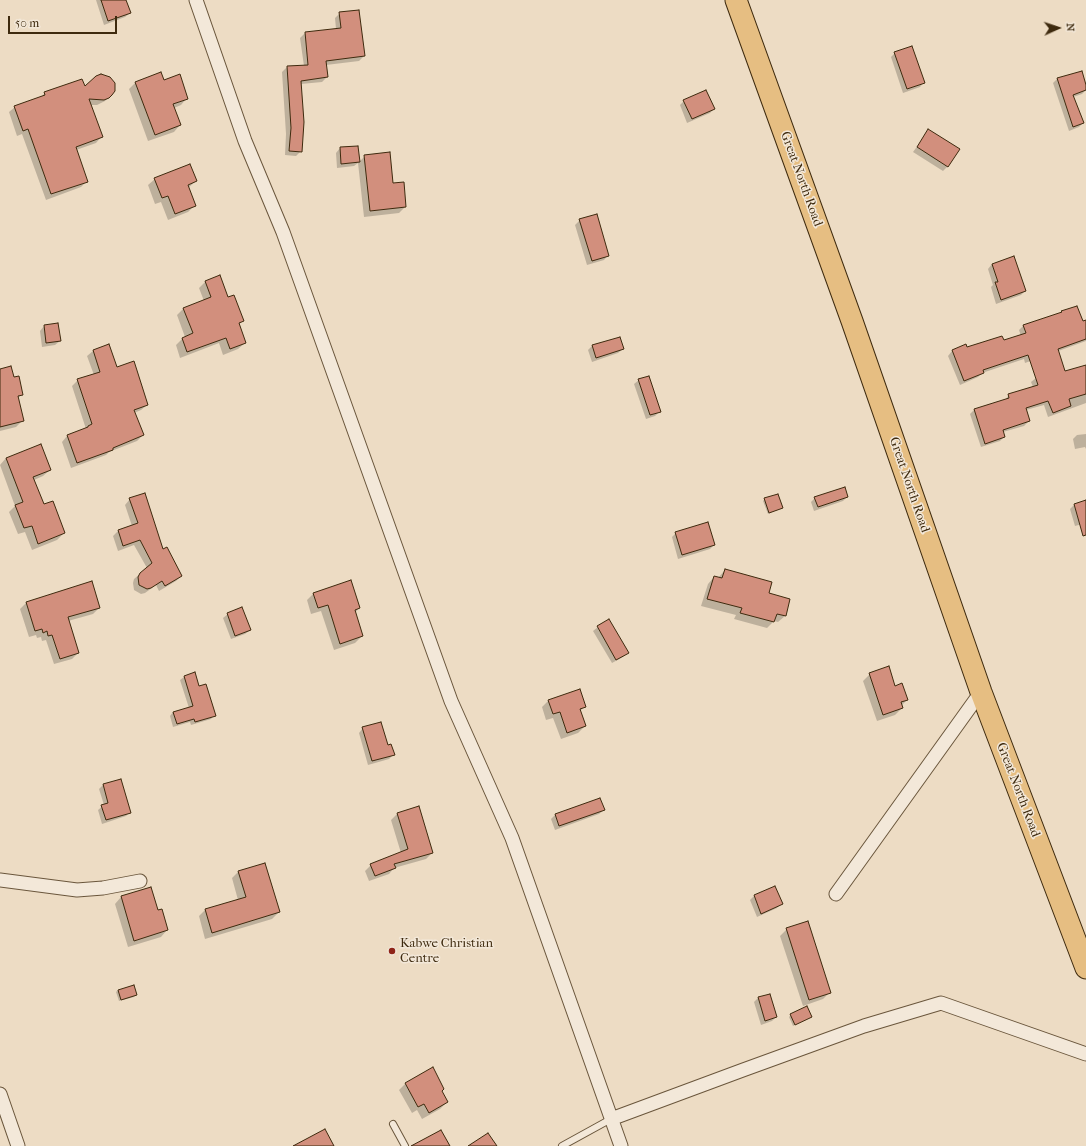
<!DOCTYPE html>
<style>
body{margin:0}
#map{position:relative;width:1086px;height:1146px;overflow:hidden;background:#eddcc4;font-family:"IM FELL French Canon",serif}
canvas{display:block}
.north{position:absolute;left:1038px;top:8px;width:40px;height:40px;-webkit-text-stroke:3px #f3e8d9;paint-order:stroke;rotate:87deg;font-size:11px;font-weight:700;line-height:16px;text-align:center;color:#3e2a0e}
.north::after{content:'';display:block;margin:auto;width:14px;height:18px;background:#3e2a0e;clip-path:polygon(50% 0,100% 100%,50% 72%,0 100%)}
.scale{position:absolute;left:8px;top:16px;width:109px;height:18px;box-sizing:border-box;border:2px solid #3e2a0e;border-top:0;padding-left:5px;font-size:12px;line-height:14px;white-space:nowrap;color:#3e2a0e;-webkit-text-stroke:3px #f3e8d9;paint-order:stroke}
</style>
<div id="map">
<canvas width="1086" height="1146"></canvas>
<div class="north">N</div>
<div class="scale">50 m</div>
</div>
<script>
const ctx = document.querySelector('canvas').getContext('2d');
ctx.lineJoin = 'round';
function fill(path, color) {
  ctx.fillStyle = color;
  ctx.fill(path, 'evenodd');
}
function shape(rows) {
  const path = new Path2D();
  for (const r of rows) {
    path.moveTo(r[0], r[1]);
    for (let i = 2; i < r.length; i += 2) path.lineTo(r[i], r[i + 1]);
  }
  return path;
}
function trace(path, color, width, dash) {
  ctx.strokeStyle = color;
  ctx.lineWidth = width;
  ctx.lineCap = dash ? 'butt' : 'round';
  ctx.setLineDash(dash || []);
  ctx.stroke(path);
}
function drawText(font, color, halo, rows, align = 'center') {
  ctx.font = font + ' "IM FELL French Canon",serif';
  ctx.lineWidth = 3;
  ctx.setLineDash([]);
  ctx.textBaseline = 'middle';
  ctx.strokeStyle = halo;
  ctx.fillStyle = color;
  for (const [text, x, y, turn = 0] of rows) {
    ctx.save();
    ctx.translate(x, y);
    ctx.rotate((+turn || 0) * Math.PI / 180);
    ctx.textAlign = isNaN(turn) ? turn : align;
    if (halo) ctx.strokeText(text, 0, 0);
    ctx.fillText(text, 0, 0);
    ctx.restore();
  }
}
fill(shape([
 [96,0,125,0,130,13,125,17,104,25],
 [340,13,364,56,359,61,326,65,327,77,322,82,301,84,301,151,296,156,285,155,286,134,282,72,287,67,304,66,300,38,305,33,336,29,335,18],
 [895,53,924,82,920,87,903,93,891,57],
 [1081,73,1086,90,1082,94,1073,97,1083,123,1079,127,1069,131,1053,83,1057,79],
 [164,81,187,98,181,105,174,108,180,125,174,132,148,141,129,89,136,82],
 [84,87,112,94,105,101,97,105,90,105,101,137,96,143,76,150,87,181,81,187,46,200,22,134,17,136,9,112,15,107,40,98,45,93],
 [684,101,714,109,710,113,687,123,680,105],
 [929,130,958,149,947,167,943,171,913,152],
 [340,148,359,162,365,156,392,184,405,207,399,213,364,217,358,163,354,166,337,168,336,153],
 [155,179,196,181,188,188,194,206,188,212,168,220,161,202,155,204,148,185],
 [580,220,608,255,604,260,587,265,575,225],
 [992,264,1025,291,1021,295,996,304,991,287,993,285,988,269],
 [206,281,227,298,243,321,238,325,245,343,238,349,223,355,219,343,180,358,176,345,182,339,185,337,177,315,184,308,204,301,199,288],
 [1086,321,1086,341,1025,363,1024,359,982,373,978,377,960,385,948,356,952,351,1003,341,1021,336,1019,330,1024,325],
 [57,324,60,341,55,345,42,347,40,331,44,326],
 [619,338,623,349,618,353,592,362,588,350,592,346],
 [108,345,116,368,147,405,141,410,134,413,143,435,137,441,109,452,106,455,71,468,62,442,67,436,86,429,72,386,78,380,94,375,87,356,93,351],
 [1086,366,1086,403,1048,417,1044,405,1026,410,1029,421,1024,426,1003,432,1004,437,1000,441,981,447,970,414,974,410,1005,400,1009,395,1033,387,1031,382,1036,378,1065,372],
 [0,370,14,378,22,394,17,399,22,421,16,427,0,431],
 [639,380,660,411,655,416,646,419,634,384],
 [1086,434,1086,449,1085,447,1075,449,1073,439,1077,435],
 [6,458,50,470,43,476,34,480,44,505,64,533,57,540,32,550,25,532,18,534,9,512,15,506,0,465],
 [847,497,843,501,814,511,811,502,815,498],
 [130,499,163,551,181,576,176,581,159,591,156,585,145,593,141,594,134,590,133,583,134,579,147,568,134,545,118,551,113,536,118,531,132,526,125,505],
 [765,499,781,508,768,514,763,501],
 [1086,501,1086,523,1075,526,1070,509,1074,505],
 [676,533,714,545,710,549,678,559,672,537],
 [725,570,768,594,785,616,778,622,774,621,767,628,734,619,736,615,701,606,708,584,714,577,718,578],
 [313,594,359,608,355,613,362,636,355,643,334,650,321,611,311,614,307,600],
 [27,602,99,608,93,614,68,621,78,653,72,659,54,664,46,640,42,641,41,637,37,638,36,635,29,637,20,609],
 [228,614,250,630,245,634,231,639,223,618],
 [598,627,627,652,623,657,612,663,593,631],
 [870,674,895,687,907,700,901,706,902,708,895,715,877,721,863,681],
 [184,677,199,688,214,715,211,719,191,725,190,722,173,727,170,716,173,712,189,708,180,680],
 [548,701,585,706,580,711,585,726,578,733,561,739,553,718,546,720,542,707],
 [363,728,387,746,394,754,389,759,368,765,359,733],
 [120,780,130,812,126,816,102,824,98,810,104,805,99,789,103,785],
 [604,810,599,814,555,830,551,819,555,815],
 [397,814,432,853,426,859,394,868,389,874,369,881,365,871,371,865,401,853,391,820],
 [265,864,279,912,272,919,205,939,199,916,205,910,238,900,232,878,238,872],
 [774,887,781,904,777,908,757,917,750,900,754,896],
 [121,897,157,911,167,930,161,937,128,947,115,904],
 [787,929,830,992,823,999,803,1006,780,936],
 [118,990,136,995,134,997,119,1001,116,992],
 [769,995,776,1017,772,1021,761,1025,754,1002,758,998],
 [791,1015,809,1018,793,1026,789,1017],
 [406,1083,441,1092,447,1102,440,1109,422,1119,417,1110,412,1113,399,1090]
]), '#0003');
const building = shape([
 [101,0,126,0,131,13,108,21,101,0],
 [359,10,365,56,326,61,328,77,301,81,304,122,302,152,289,151,291,128,287,66,308,65,305,32,341,28,339,12,359,10],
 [912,46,925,83,907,89,894,52,912,46],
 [1082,71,1086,85,1086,90,1073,95,1084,123,1073,127,1057,78,1082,71],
 [161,72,164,80,180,74,188,99,173,104,181,125,155,135,135,82,161,72],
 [101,74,110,77,115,83,115,91,112,95,109,98,104,100,89,99,103,137,76,147,88,182,51,194,28,129,23,131,14,106,45,95,44,92,82,79,85,86,96,76,101,74],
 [706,90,715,109,692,119,683,100,706,90],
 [928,129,960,149,948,167,917,147,928,129],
 [358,146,360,162,341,164,340,147,358,146],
 [390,152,393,183,404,182,406,207,370,211,364,155,390,152],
 [190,164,197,181,188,185,196,206,175,214,168,196,162,198,154,178,190,164],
 [597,214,609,256,592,261,579,219,597,214],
 [1014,256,1026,291,1001,300,995,282,998,282,992,264,1014,256],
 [220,275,228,297,234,295,244,321,239,323,246,343,230,349,226,338,187,352,182,338,193,333,183,308,211,297,205,281,220,275],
 [1077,306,1083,321,1086,320,1086,339,1058,349,1065,371,1086,365,1086,394,1069,399,1071,406,1053,413,1048,401,1026,408,1030,421,1003,430,1005,437,985,444,974,409,1009,398,1008,394,1038,385,1028,355,983,370,984,373,964,381,952,350,966,344,967,347,1002,336,1004,340,1026,333,1023,325,1062,312,1061,311,1077,306],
 [58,323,61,341,46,343,44,325,58,323],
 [620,337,624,349,596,358,592,345,620,337],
 [109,344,117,367,134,361,148,405,134,410,144,435,113,448,113,450,77,463,67,435,88,427,88,426,92,424,77,379,100,372,93,350,109,344],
 [11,366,14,377,19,376,23,395,18,396,24,421,0,427,0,369,11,366],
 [649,376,661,412,650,415,638,379,649,376],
 [41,444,51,470,33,477,44,504,53,501,65,533,38,544,32,526,24,528,15,505,23,502,6,458,41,444],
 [845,487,848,497,818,507,814,497,845,487],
 [145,493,163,549,167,547,182,576,165,586,162,581,151,588,147,589,139,585,138,577,140,573,152,563,140,540,123,546,118,530,138,523,129,498,145,493],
 [778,494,783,508,769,513,764,498,778,494],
 [1086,500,1086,535,1083,536,1074,504,1086,500],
 [708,522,715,545,682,555,675,532,708,522],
 [725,569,772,582,769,593,790,599,786,616,777,614,774,622,740,613,742,608,707,599,714,576,722,578,725,569],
 [351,580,360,608,355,610,363,636,340,644,328,605,318,608,313,593,351,580],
 [92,581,100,608,68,617,79,653,60,659,52,635,48,636,47,631,43,633,42,629,35,631,26,602,92,581],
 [242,607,251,630,235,636,227,613,242,607],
 [609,619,629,653,616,660,597,626,609,619],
 [889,666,895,686,902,683,908,700,901,702,903,708,883,715,869,673,889,666],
 [195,672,199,686,206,684,216,716,195,722,194,719,177,724,173,712,193,706,184,676,195,672],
 [580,689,586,707,580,709,586,726,567,733,560,712,553,714,548,700,580,689],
 [381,722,388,745,391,744,395,755,372,761,362,727,381,722],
 [121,779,131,813,106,820,101,805,108,803,103,784,121,779],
 [600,798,605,810,559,826,555,814,600,798],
 [419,806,433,853,394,864,396,868,375,876,370,864,408,849,397,813,419,806],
 [265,863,280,912,212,933,205,909,246,897,238,871,265,863],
 [775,886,783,904,761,914,754,895,775,886],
 [151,887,158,910,162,909,168,930,134,941,121,896,151,887],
 [808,921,831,993,809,1000,786,928,808,921],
 [134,985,137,995,121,1000,118,990,134,985],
 [770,994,777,1017,765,1021,758,997,770,994],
 [807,1006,812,1017,795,1025,790,1014,807,1006],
 [433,1067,444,1089,442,1091,448,1102,429,1113,424,1104,418,1107,405,1083,433,1067],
 [325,1129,334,1146,293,1146,325,1129],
 [441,1130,450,1146,411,1146,441,1130],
 [488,1133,497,1146,468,1146,488,1133]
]);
fill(building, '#d28f7d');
trace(building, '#3e2a0e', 1);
const service = shape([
 [393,1124,405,1146],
 [562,1146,611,1119]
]);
const minor = shape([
 [196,0,245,141,283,232,451,701,512,838,621,1146],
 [0,880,77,890,103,888,140,881],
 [836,894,981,692],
 [0,1094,18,1146],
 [611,1119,743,1070,864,1026,941,1003,1086,1054]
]);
const trunk = shape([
 [736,0,852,321,981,692,1086,968]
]);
trace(service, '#6a563c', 8);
trace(minor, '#6a563c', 15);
trace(trunk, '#3e2a0e', 23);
trace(service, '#f3e8d9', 6);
trace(minor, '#f3e8d9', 13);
trace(trunk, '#e6be82', 21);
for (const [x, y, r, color] of [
 [392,951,4,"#8f2418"]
]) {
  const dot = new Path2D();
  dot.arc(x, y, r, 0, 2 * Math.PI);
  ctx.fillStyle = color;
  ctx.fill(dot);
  trace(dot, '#f3e8d9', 1.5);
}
drawText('13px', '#3e2a0e', '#f3e8d9', [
 ["Great North Road",801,179,70],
 ["Great North Road",909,485,71],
 ["Great North Road",1018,790,69]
]);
drawText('13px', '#3e2a0e', '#f3e8d9', [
 ["Kabwe Christian",400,944],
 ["Centre",400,959]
], 'left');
</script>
